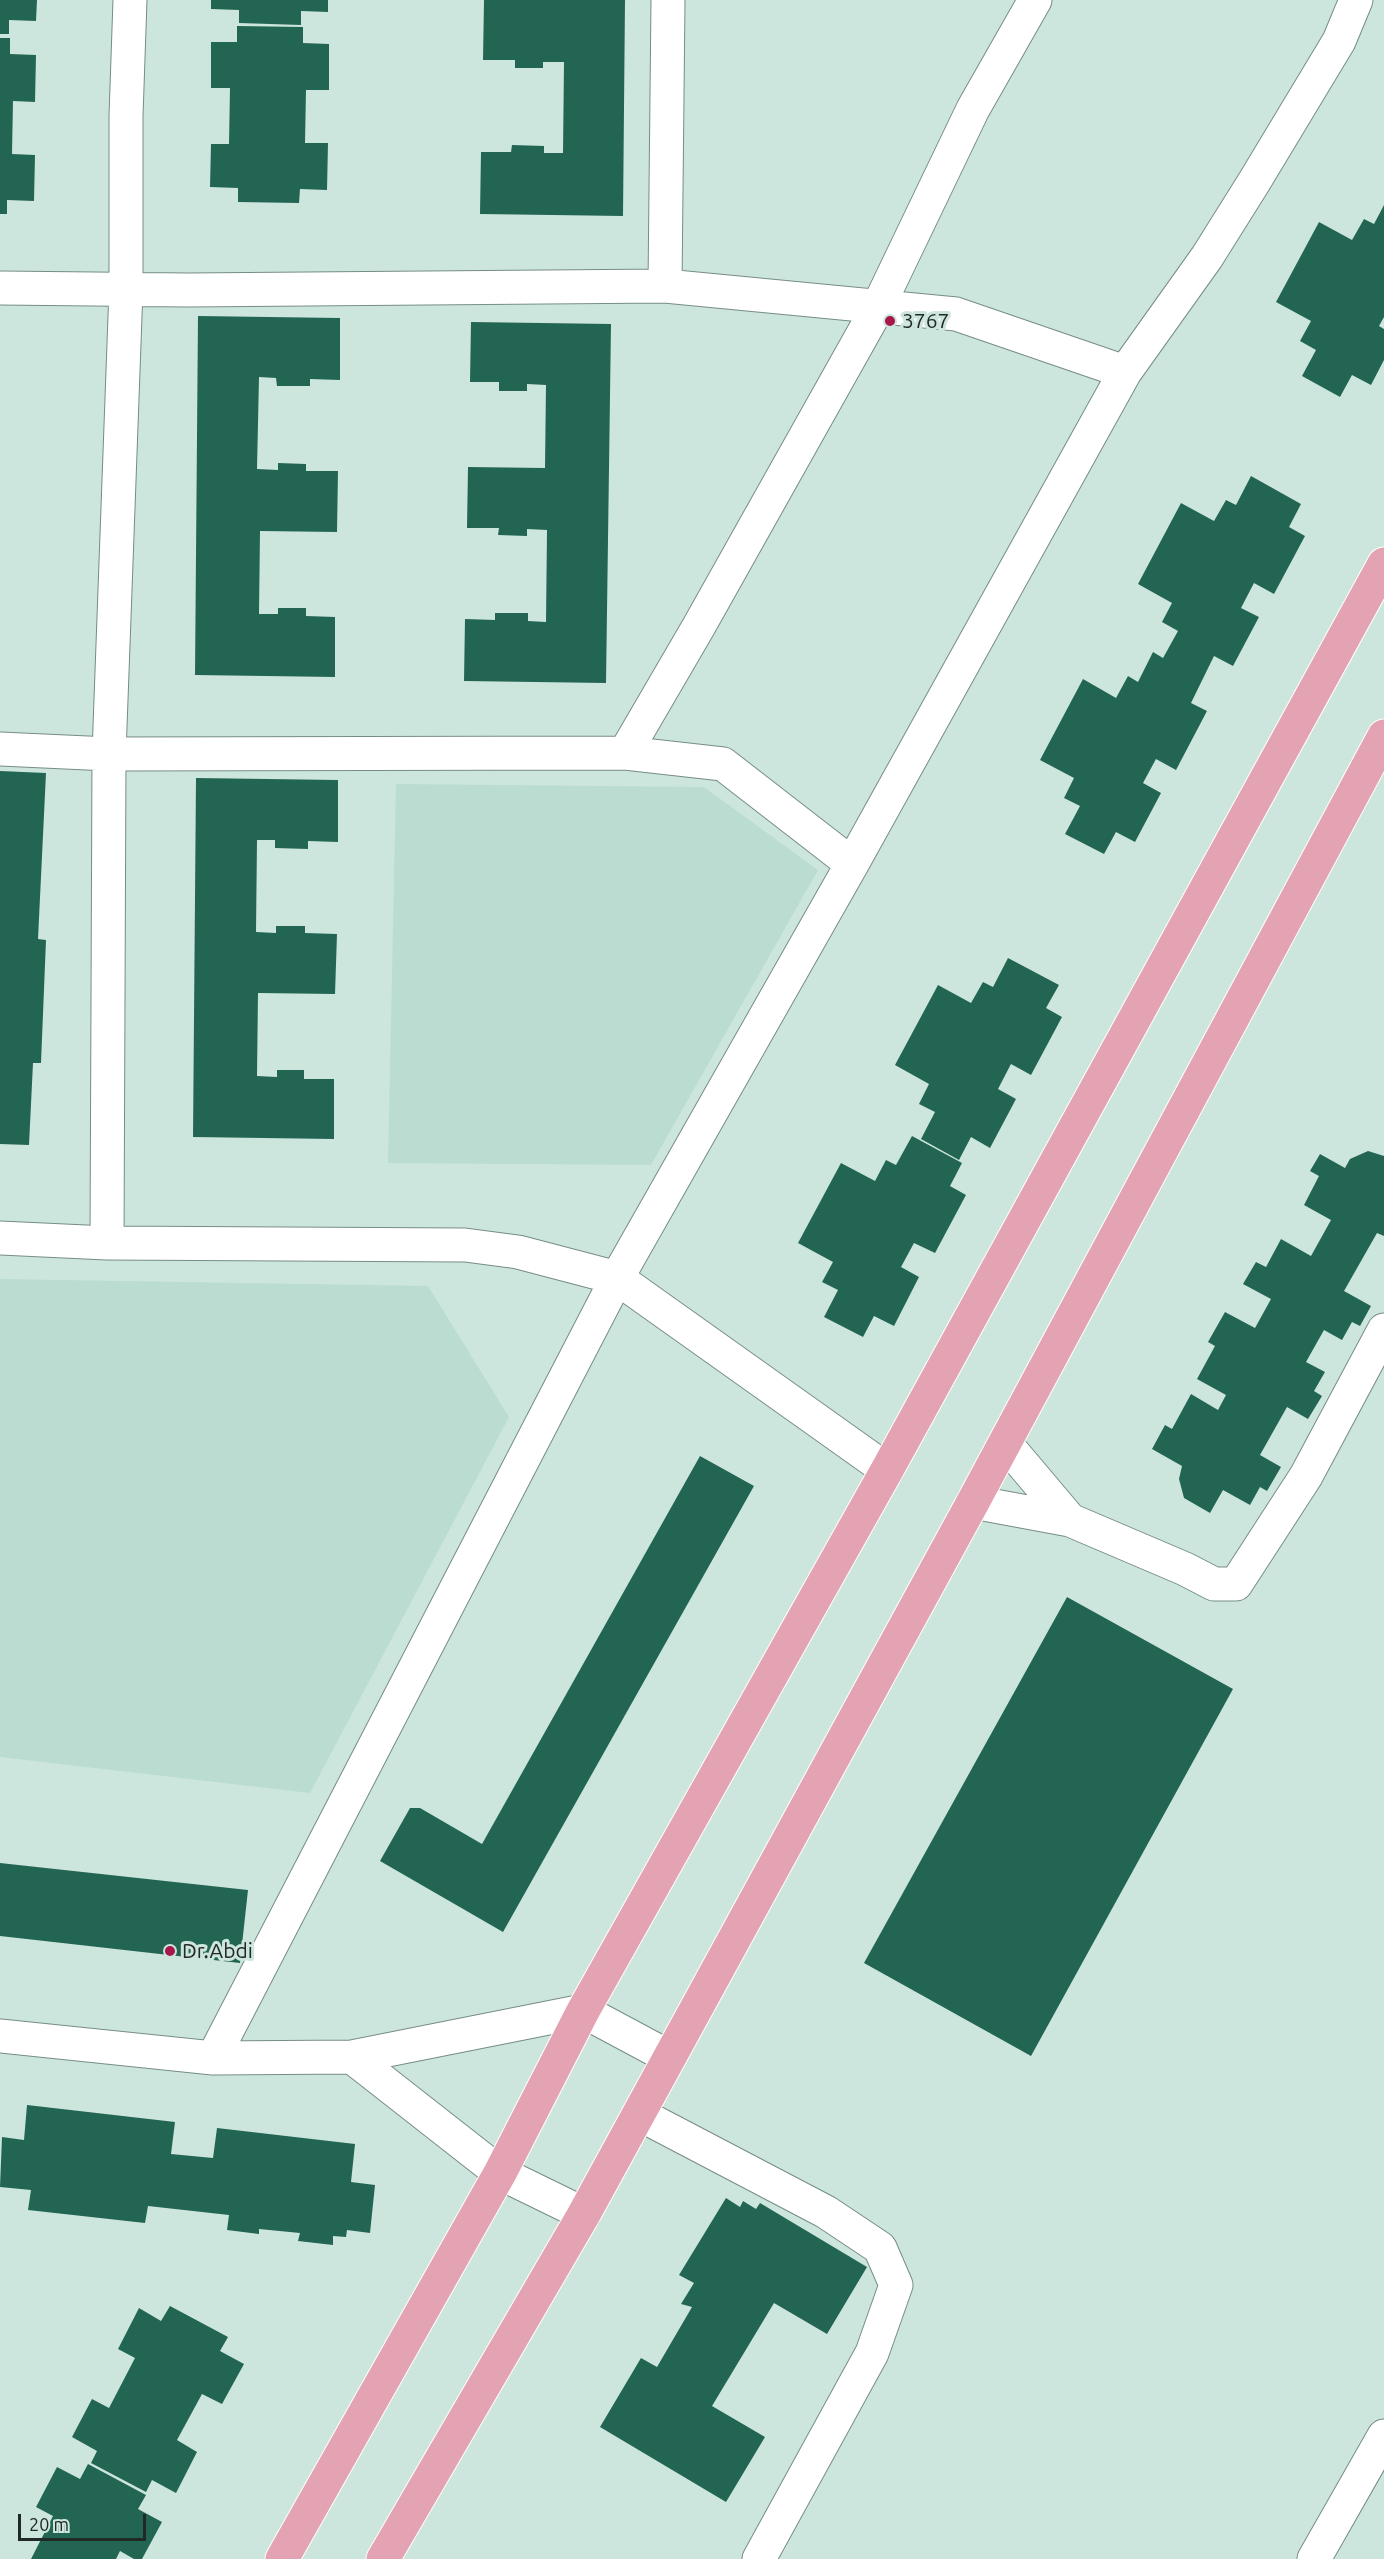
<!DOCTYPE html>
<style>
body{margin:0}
#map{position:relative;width:1384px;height:2559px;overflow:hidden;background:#cde6dd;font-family:Ubuntu,sans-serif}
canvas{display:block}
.scale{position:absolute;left:18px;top:2514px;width:128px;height:27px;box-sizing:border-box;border:3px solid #202926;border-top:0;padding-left:8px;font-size:18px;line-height:21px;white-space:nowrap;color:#202926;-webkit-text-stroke:4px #cde6dd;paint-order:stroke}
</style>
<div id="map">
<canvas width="1384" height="2559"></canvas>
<div class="scale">20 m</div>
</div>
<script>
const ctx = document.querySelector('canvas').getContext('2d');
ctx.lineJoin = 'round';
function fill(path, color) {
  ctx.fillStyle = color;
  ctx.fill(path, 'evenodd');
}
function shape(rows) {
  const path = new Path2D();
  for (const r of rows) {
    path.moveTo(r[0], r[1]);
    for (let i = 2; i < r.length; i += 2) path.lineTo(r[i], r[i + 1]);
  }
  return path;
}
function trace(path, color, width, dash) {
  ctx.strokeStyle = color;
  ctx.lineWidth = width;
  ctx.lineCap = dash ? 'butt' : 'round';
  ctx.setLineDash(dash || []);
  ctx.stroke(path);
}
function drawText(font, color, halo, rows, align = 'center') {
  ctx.font = font + ' Ubuntu,sans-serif';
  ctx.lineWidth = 6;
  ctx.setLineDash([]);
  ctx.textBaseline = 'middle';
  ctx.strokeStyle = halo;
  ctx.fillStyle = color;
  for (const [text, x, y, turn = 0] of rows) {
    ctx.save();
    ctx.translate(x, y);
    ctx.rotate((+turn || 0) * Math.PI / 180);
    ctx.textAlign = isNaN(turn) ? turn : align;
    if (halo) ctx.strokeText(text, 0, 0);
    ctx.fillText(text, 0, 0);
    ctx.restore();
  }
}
fill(shape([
 [396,784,704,787,818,870,651,1165,388,1163],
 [0,1279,428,1286,509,1417,310,1793,0,1757]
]), '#bbdcd1');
fill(shape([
 [0,0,37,0,36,21,9,20,9,34,0,34],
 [211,0,328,0,328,12,301,11,301,25,239,23,239,10,211,9],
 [484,0,625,0,623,216,480,214,481,152,511,152,512,145,544,146,544,153,563,153,564,62,543,62,543,68,515,68,515,60,483,60],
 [237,26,303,27,303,43,329,44,329,90,306,90,305,143,328,143,327,190,300,189,299,203,238,202,238,188,210,187,211,144,229,144,230,88,211,88,211,42,237,42],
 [0,38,10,38,10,54,36,55,35,102,13,101,12,154,35,155,34,201,7,200,7,214,0,214],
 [1384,205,1384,317,1379,326,1384,329,1384,360,1371,385,1352,375,1340,397,1302,376,1316,350,1300,341,1311,321,1276,302,1319,222,1352,240,1364,219,1374,224],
 [198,316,340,318,340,380,310,379,310,386,277,386,276,378,259,377,257,469,278,470,278,463,306,464,306,471,338,471,337,532,260,531,259,614,278,614,278,608,306,608,306,616,335,617,335,677,195,675],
 [471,322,611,324,606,683,464,681,465,619,495,620,495,613,528,613,528,621,546,622,547,530,527,529,527,536,498,535,499,528,467,528,468,467,545,468,546,385,527,384,527,391,499,391,499,382,470,382],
 [1251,476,1301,504,1289,527,1305,536,1274,594,1254,583,1241,608,1259,617,1233,666,1214,656,1191,703,1207,711,1176,770,1156,759,1143,783,1161,793,1135,842,1116,832,1104,854,1065,834,1080,806,1064,798,1074,778,1040,760,1083,679,1116,698,1128,676,1138,682,1153,652,1163,658,1178,631,1162,622,1172,603,1138,584,1181,503,1214,521,1226,500,1236,505],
 [0,771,46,773,38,939,46,940,41,1063,33,1063,29,1145,0,1144],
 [196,778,338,780,338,842,308,841,308,849,275,848,275,840,257,840,256,932,276,933,276,926,305,926,305,933,337,934,335,994,258,993,257,1076,277,1077,277,1070,304,1070,304,1079,334,1079,334,1139,193,1137],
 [1008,958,1059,985,1046,1008,1062,1017,1031,1075,1011,1064,998,1089,1016,1099,990,1148,971,1137,959,1160,921,1139,935,1112,919,1104,929,1084,895,1065,938,985,971,1003,983,982,993,987],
 [912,1136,962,1163,950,1186,966,1195,935,1253,914,1243,901,1267,919,1277,894,1326,874,1316,863,1337,824,1317,838,1290,822,1282,833,1262,798,1243,841,1163,875,1181,886,1160,896,1165],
 [1368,1151,1384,1156,1384,1236,1377,1233,1344,1291,1371,1306,1360,1326,1352,1322,1342,1340,1324,1330,1306,1362,1325,1372,1314,1391,1322,1396,1308,1419,1287,1407,1260,1455,1281,1467,1267,1491,1260,1487,1250,1505,1223,1490,1210,1513,1184,1498,1179,1479,1182,1466,1152,1449,1165,1425,1172,1429,1191,1394,1218,1410,1226,1395,1197,1379,1215,1346,1208,1342,1225,1312,1255,1328,1271,1299,1243,1284,1256,1262,1266,1267,1281,1239,1311,1256,1331,1220,1304,1205,1319,1176,1310,1171,1320,1154,1345,1168,1350,1159],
 [700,1456,754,1486,503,1932,380,1861,410,1808,420,1808,482,1844],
 [1067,1597,1233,1689,1031,2056,864,1963],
 [0,1863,248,1890,240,1963,0,1936],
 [27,2105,175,2122,171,2154,213,2158,217,2128,355,2144,351,2182,375,2185,370,2233,347,2230,346,2237,333,2236,333,2245,298,2241,300,2233,259,2229,259,2234,227,2230,229,2215,148,2206,145,2223,28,2210,31,2190,0,2187,2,2137,24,2140],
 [726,2198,740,2207,743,2201,756,2209,760,2203,867,2267,827,2334,774,2303,712,2406,765,2437,726,2502,600,2427,641,2358,657,2367,692,2307,681,2304,694,2283,679,2275],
 [170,2306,228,2337,220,2351,244,2364,222,2404,202,2394,177,2440,197,2452,176,2493,152,2480,146,2492,91,2463,97,2451,72,2437,92,2399,109,2408,135,2358,118,2349,139,2308,161,2321],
 [88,2464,146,2495,138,2509,162,2522,142,2559,134,2559,120,2551,116,2559,31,2559,53,2516,36,2507,57,2467,80,2479]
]), '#236553');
const minor = shape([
 [665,286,668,0],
 [0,288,188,290,665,286,956,314,1125,372],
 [0,749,109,754,625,753,723,764,852,864],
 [625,753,699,626,878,307,973,109,1035,0],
 [0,1238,107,1243,465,1245,518,1252,617,1278,887,1470],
 [107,1243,109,754,126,289,126,116,130,0],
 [1005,1443,1070,1520],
 [973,1502,1070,1520,1185,1569,1214,1584,1236,1584,1306,1476,1384,1330],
 [0,2036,213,2058,352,2057,583,2011,669,2057],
 [352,2057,500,2173,584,2214],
 [213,2058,617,1278,852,864,1125,372,1207,257,1254,182,1339,41,1356,0],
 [639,2114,826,2212,880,2248,896,2285,872,2353,759,2559],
 [1314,2559,1384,2436]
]);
const major = shape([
 [282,2559,500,2173,583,2011,887,1470,1384,564],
 [383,2559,584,2214,973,1502,1384,736]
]);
trace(minor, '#768d85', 35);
trace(major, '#fff', 35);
trace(minor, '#fff', 33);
trace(major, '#e3a3b2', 33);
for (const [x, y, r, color] of [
 [890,321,6,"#a9164c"],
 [170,1951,6,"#a9164c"]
]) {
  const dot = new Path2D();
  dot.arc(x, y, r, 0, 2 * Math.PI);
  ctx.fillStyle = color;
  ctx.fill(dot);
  trace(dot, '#cde6dd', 2);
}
drawText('21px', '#202926', '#cde6dd', [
 ["3767",902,321],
 ["Dr.Abdi",182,1951]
], 'left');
</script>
